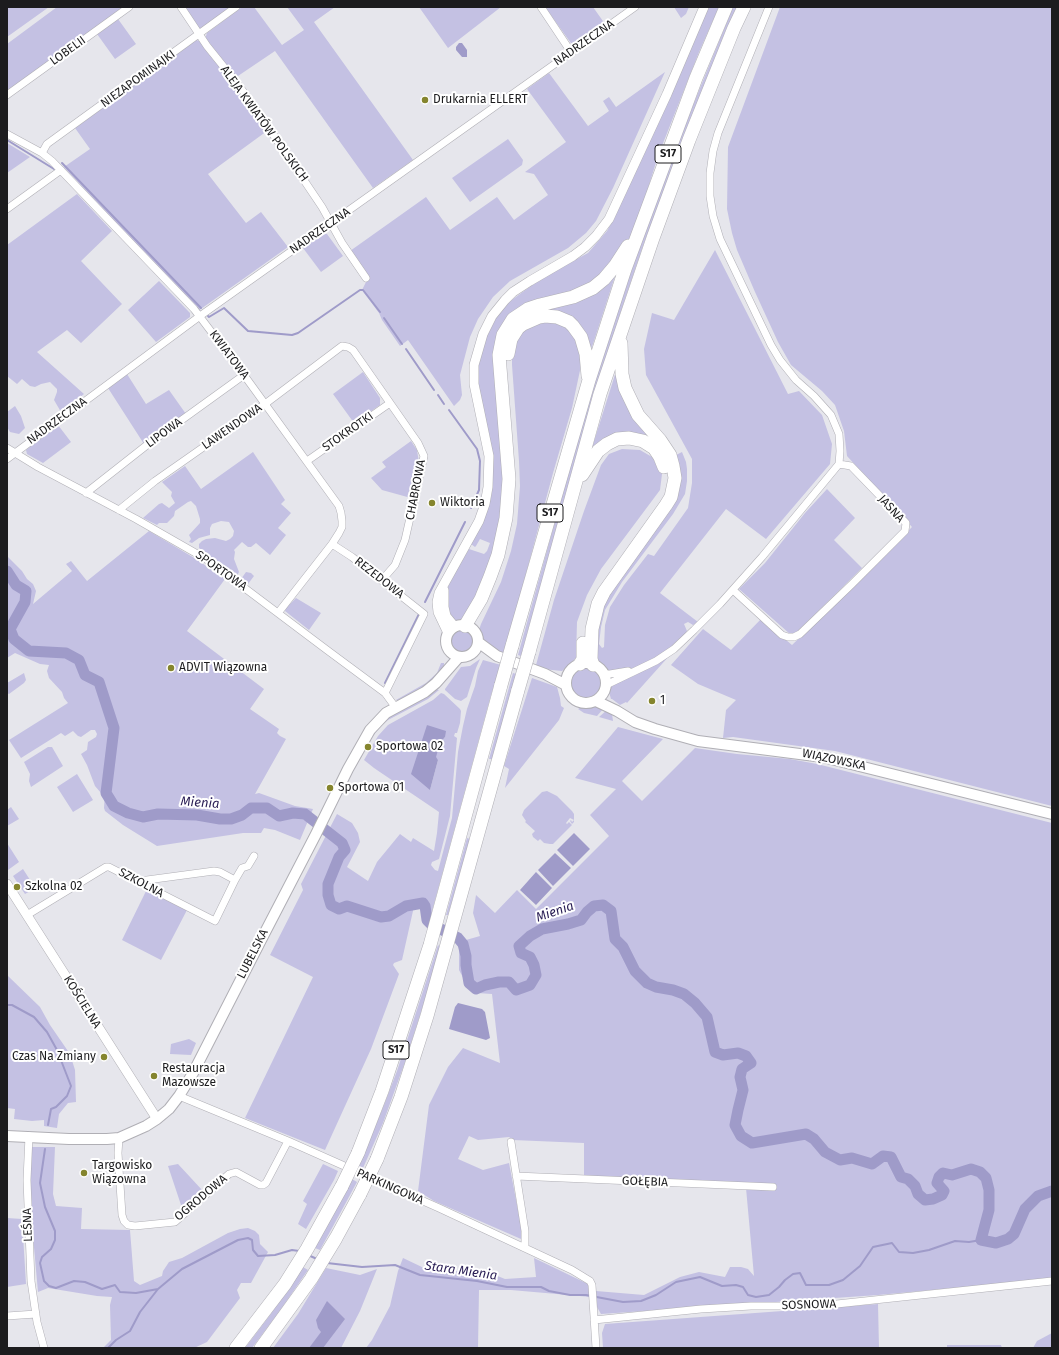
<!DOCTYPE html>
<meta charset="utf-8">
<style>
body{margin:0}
#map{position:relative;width:1059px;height:1355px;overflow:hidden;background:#e6e6ec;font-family:"Fira Sans",sans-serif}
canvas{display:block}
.frame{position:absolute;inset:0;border:8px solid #1c1c1e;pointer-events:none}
</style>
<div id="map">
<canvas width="1059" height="1355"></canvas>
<div class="frame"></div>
</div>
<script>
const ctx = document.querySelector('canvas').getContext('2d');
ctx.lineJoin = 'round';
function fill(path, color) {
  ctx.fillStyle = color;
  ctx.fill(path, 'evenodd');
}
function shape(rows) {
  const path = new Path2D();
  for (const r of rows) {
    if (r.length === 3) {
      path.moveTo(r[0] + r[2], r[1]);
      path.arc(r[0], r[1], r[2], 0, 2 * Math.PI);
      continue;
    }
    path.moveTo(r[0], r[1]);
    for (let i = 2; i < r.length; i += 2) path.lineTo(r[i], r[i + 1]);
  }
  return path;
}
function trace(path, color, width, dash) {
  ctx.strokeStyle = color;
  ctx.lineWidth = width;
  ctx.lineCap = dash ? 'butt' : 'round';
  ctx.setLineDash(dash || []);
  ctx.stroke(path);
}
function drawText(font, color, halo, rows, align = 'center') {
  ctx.font = font + ' "Fira Sans",sans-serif';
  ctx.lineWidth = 4;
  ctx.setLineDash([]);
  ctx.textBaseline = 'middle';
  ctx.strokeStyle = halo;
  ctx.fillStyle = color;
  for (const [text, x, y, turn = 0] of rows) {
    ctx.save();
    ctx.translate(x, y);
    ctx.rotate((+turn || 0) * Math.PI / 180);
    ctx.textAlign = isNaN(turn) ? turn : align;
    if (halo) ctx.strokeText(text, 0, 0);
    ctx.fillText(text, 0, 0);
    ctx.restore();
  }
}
fill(shape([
 [7,7,49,7,7,37],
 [57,7,124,7,7,92,7,44],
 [187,7,233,7,200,32,184,9],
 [242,7,254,7,282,45,304,30,287,7,335,7,314,22,413,160,373,188,275,51,235,78,205,38,206,36,207,33],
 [419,7,501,7,448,48],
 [545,7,593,7,605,24,573,46],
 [674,7,689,7,686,14,681,18],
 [707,7,719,7,699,52,658,156,636,227,625,248,592,283,501,330,505,488,491,567,462,622,453,621,446,603,447,589,455,572,469,549,484,554,487,551,490,543,480,539,476,546,475,547,471,544,491,498,493,469,492,453,478,382,478,368,485,336,495,318,509,302,542,278,588,253,607,231,616,214],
 [733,7,737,7,644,243,623,305,585,426,521,656,518,655,584,417,610,334,646,227,685,125],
 [780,7,1052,7,1052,806,835,751,733,737,723,738,726,710,736,700,698,684,671,665,703,629,731,650,761,619,792,645,865,575,912,527,847,456,844,431,835,405,822,391,791,365,778,342,755,292,737,250,732,233,727,209,728,147],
 [118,19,136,44,115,59,97,34],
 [196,40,200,41,247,101,267,131,208,174,246,223,261,212,288,247,198,311,64,167,90,149,75,128],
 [665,72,613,188,596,221,586,233,568,248,510,281,493,297,478,319,470,337,460,375,462,395,460,400,454,406,408,340,400,346,382,320,379,313,362,290,368,278,350,251,426,197,450,230,497,197,514,220,548,195,534,174,525,172,566,142,527,89,549,73,588,126,609,111,603,101,609,97,616,107],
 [508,139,523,160,522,165,470,202,452,178],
 [7,143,30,157,7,173],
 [77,194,112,231,81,261,122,304,81,343,67,330,37,352,84,394,61,412,54,400,57,392,57,389,50,382,41,384,35,387,30,386,22,379,17,384,7,376,7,245],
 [324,233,327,234,343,256,321,272,303,248],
 [715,250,788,394,799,391,822,415,832,444,830,464,766,539,726,509,660,593,698,622,693,625,688,622,684,624,687,631,685,634,670,649,656,658,635,668,610,672,605,670,596,661,595,645,605,598,670,506,674,456,682,452,686,462,687,469,687,481,685,494,673,514,622,582,605,610,601,627,599,644,602,648,604,647,605,625,610,607,624,585,648,554,654,556,688,508,692,483,692,459,646,375,644,349,652,313,674,320],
 [617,270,593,344,590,351,586,338,539,313,505,351,513,466,508,524,502,356,514,326],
 [159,281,190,313,190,317,156,342,128,310],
 [541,320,559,322,573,332,582,361,572,408,553,473,505,652,501,654,481,640,479,630,481,624,501,582,511,551,517,524,520,486,519,461,512,365,512,354,519,334],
 [618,365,663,451,637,435,590,454],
 [363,372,380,398,380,405,354,423,333,394],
 [127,374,146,404,169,390,186,414,144,444,108,388],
 [15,406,21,416,25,428,19,434,10,432,7,427,7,412],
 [58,425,71,442,43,463,27,454,26,450],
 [411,441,417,450,419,463,411,498,382,490,371,478,386,467,382,462],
 [622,449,640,450,652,457,662,474,660,490,601,569,587,595,577,622,576,658,562,671,543,669,536,665,554,600,584,511,601,465,609,454],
 [253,452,285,500,281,504,291,513,278,528,286,535,270,555,256,543,251,547,248,547,242,542,234,550,235,552,234,559,239,572,237,576,199,548,199,544,202,541,206,539,215,538,226,541,230,539,233,536,234,531,229,522,221,521,212,524,210,528,210,535,199,538,192,543,189,542,191,539,189,535,200,523,200,519,196,506,191,501,188,502,175,511,174,516,167,523,159,523,157,525,143,518,159,504,162,503,169,508,175,503,171,496,172,492,162,482,185,466,201,489],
 [827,489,855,518,834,540,862,568,795,634,790,634,739,589,765,563,805,513],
 [149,531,196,559,225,579,187,631,264,689,250,709,279,729,277,733,280,736,286,739,255,794,259,793,295,806,313,809,300,840,275,830,264,828,261,833,243,833,157,846,123,825,105,811,104,808,105,793,101,793,95,786,87,765,81,754,87,750,88,742,96,737,97,734,95,730,91,730,81,737,78,736,73,731,65,736,61,733,21,758,9,740,68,703,64,698,62,692,49,678,47,671,49,665,40,664,15,653,7,658,7,556,22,571,27,579,33,584,36,591,33,604,72,571,66,564,71,561,87,581],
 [246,572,251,573,254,576,248,584,241,579],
 [296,598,321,613,309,630,285,611,286,608],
 [462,642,12],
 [670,655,627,703,626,702,620,705,612,699,611,699,609,692,610,686,657,664],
 [480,659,476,668,467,697,461,701,455,699,445,690,445,689,461,667,470,666],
 [483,660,501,665,491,695,431,915,426,901,424,899,415,902,402,960,394,963,393,965,399,974,371,1049,325,1150,245,1118,313,977,270,955,303,890,301,884,337,814,352,823,358,833,360,842,347,867,368,881,377,862,400,834,411,842,413,838,434,851,437,833,439,812,374,768,364,760,378,736,388,725,433,700,441,693,444,694,460,709,461,711,460,723,457,733,455,733,454,736,457,738,450,816,439,859,432,862,431,865,435,870,438,871,452,818,458,752,463,726,467,709,475,686,478,671],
 [427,725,445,737,440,743,435,757,438,760,430,790],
 [441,663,444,663,444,666,439,674,431,683,401,700,396,700,426,683,437,673],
 [587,684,16],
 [24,673,26,680,24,683,9,694,7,693,7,683],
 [513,673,516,674,493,759,489,759],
 [532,678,557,687,560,698,561,706,564,708,559,720,505,788,509,769,504,766],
 [436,689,439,690,428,699,388,720,381,726,372,737,374,732,385,719],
 [593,706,598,706,604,708,597,716,584,713,578,709,581,707],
 [607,710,612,714,613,721,599,717],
 [618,727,663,739,622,781,642,801,695,748,737,754,790,759,817,764,1052,823,1052,1279,878,1295,601,1314,597,1307,596,1291,644,1295,680,1277,699,1272,725,1277,730,1267,741,1267,748,1269,754,1276,746,1188,584,1177,584,1143,513,1140,509,1137,478,1140,469,1136,458,1159,483,1170,509,1163,522,1231,521,1239,434,1201,418,1191,429,1105,448,1067,463,1048,500,1063,492,994,477,993,469,989,459,970,459,942,480,936,473,913,476,895,495,913,517,890,536,909,609,836,590,815,616,789,575,778],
 [48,747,52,747,63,766,31,787,29,781,30,774,24,762],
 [77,774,93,800,73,812,57,787],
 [547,791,557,796,572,811,574,814,574,822,572,824,570,821,571,820,572,822,574,820,570,818,566,823,567,824,569,822,572,825,553,844,550,844,544,843,540,839,538,841,533,837,532,834,535,831,525,822,526,821,522,815,524,810,542,792],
 [11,807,19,819,7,826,7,810],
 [467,838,470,839,448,915,446,915],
 [7,843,19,862,8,870,7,869],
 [23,869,32,883,36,881,39,886,25,894,13,876],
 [147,889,187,910,161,960,122,940],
 [438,945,440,947,428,990,405,1062,383,1123,363,1168,359,1166,384,1105,397,1071],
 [7,975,40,1007,50,1025,70,1054,75,1070,76,1102,68,1103,59,1114,57,1128,44,1126,44,1120,32,1121,14,1119,15,1109,7,1108],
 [189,1039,196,1043,191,1055,170,1054,171,1044],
 [31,1147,55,1147,53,1194,56,1206,82,1208,81,1229,130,1230,134,1281,140,1285,162,1276,163,1271,169,1262,182,1258,228,1233,240,1229,248,1228,255,1231,259,1235,260,1244,268,1252,251,1283,241,1283,237,1290,240,1298,207,1342,194,1348,103,1348,111,1340,110,1305,112,1297,97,1296,48,1288,38,1292,31,1214,30,1169],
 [178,1164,203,1191,182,1208,168,1166],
 [323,1164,338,1171,334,1180,306,1229,298,1224,307,1204,303,1201],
 [352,1179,357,1182,343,1208,320,1250,315,1248],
 [7,1218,22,1219,26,1284,7,1287],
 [403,1258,424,1268,495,1275,505,1279,536,1277,534,1258,588,1284,591,1297,511,1290,479,1290,478,1348,366,1348,372,1340,390,1306,398,1271],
 [303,1267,308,1270,279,1312,252,1348,245,1348,270,1315],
 [326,1268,360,1275,377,1269,360,1311,341,1348,273,1348,298,1314],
 [878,1304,879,1348,603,1348,602,1333,605,1324],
 [1052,1333,1052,1348,1033,1348,1037,1341],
 [947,1345,1001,1345,1002,1348,947,1348]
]), '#c4c1e3');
fill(shape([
 [459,43,462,43,467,50,467,57,462,57,456,50,456,47],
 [427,725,446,731,445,737,440,743,436,757,438,760,430,790,411,774],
 [574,833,590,849,573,866,557,850],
 [555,853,571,868,553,886,538,870],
 [536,872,552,888,536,905,520,890],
 [458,1003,482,1009,485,1012,490,1038,486,1040,449,1029,455,1007],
 [327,1301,345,1319,323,1348,309,1348,321,1332,318,1328,316,1320]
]), '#9f9bc9');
trace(shape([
 [7,140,54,169],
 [62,163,201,308],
 [208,316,209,317,224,308,248,331,292,335,298,333,360,290,363,290,380,312],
 [384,318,402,344],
 [406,349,434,390],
 [438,395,444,404],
 [449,410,477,449,480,461,479,490,471,508],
 [425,602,465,522],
 [385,683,419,614],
 [7,1005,12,1005,34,1017,47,1032,57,1050,71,1086,67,1096,56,1107,51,1109,48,1125],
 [45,1149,40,1183,45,1207,55,1231,55,1240,51,1249,42,1257,40,1263,44,1281,49,1286,56,1288,74,1281,85,1282,102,1289,115,1285,120,1292,136,1293,158,1289,182,1269,238,1240,248,1238,252,1240,253,1250,258,1256,275,1255,292,1250,299,1251],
 [308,1255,317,1259],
 [327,1263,362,1267,395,1265,420,1275,477,1281,507,1287,541,1287,549,1291,570,1295,586,1295,623,1302,641,1301,656,1295,676,1282,700,1277,722,1286,736,1285,743,1287,748,1295,756,1297,769,1295,779,1287,785,1280,793,1274,800,1273,806,1285,829,1285,843,1280,860,1266,873,1247,892,1243,899,1252,913,1253,929,1250,955,1241,969,1242,981,1240],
 [108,1348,116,1340,130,1331,140,1312,158,1289]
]), '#9f9bc9', 2);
trace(shape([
 [7,571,16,585,26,591,25,602,10,629,14,639,29,651,66,653,79,660,85,675,99,682,114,728,106,793,114,806,128,813,143,817,158,814,197,815,220,819,231,819,242,815,251,808,267,808,279,816,293,813,305,814,342,843,345,850,339,857,328,884,328,895,331,905,339,909,347,906,381,917,389,916,406,906,423,903,425,906,427,920,431,924,458,938,463,944,466,956,466,965,469,983,476,989,485,985,499,982,509,982,516,990,530,985,536,975,534,965,530,957,521,953,519,946,530,936,542,929,568,924,581,920,587,912,594,906,603,905,611,911,615,939,623,947,635,971,647,983,656,987,673,990,684,994,695,1003,707,1017,715,1052,723,1055,738,1053,746,1056,751,1063,742,1069,740,1077,743,1090,738,1110,735,1125,741,1136,752,1143,806,1134,814,1139,825,1152,840,1160,852,1158,872,1164,883,1156,891,1157,901,1177,908,1179,915,1186,918,1194,925,1200,933,1199,942,1195,944,1191,937,1183,939,1177,943,1173,952,1175,971,1169,980,1172,986,1178,989,1190,989,1210,981,1240,996,1243,1008,1239,1014,1234,1025,1209,1038,1196,1052,1191]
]), '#9f9bc9', 11);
const minor = shape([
 [181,7,207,46,240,87,258,112,322,207,342,243,366,278],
 [541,7,571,52],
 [769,7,718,133,713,151,710,173,710,196,713,216,720,239,771,345,780,360,796,380,814,396,831,415,839,434,840,451,839,464],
 [7,95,129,7],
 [7,134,42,153,52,161,194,309,244,375,339,506,341,513,342,521,342,527,339,533,332,544,278,613],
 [42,153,47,144,236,7],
 [7,209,61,170],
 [7,448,38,467,136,519,206,559,327,650,385,693,396,708],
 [7,459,200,316,635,7],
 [307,461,390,403],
 [86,493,147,445,244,375],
 [119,510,155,481,265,404,342,346,348,347,353,350,418,443,424,456,405,540,395,565,382,580],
 [332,544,352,557,424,614,385,693],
 [733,590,782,635,788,637,794,637,800,634,852,584,905,531,906,523,851,466,839,464],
 [604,674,610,674,628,671],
 [606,685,656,661,674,649,694,630,720,604,762,557,839,464],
 [235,880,242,868,248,866,254,856],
 [27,915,106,867,109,867,215,921,235,880,220,872,214,871,147,880,141,883],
 [179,1096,288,1141,439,1208,572,1270,590,1281,592,1285,596,1348],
 [29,1136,27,1180,31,1281,37,1322,44,1348],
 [119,1138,118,1153,122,1215,124,1221,128,1225,135,1226,175,1222,229,1174,236,1172,260,1185,263,1185,266,1183,288,1141],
 [511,1142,525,1231,525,1247],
 [516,1176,773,1187],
 [7,1316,36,1314],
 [594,1320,701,1309,751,1306,818,1306,1052,1281]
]);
const tertiary = shape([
 [444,590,444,607,446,616,455,627],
 [448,633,438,612,437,602,439,593,479,521,485,504,488,487,489,456,474,384,474,365,483,334,492,316,505,300,513,292,530,281,573,256,585,247,596,236,609,219,667,94,704,7],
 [7,884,157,1119]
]);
const secondary = shape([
 [462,641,16],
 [478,642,497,656,545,674,566,685],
 [586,683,20],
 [596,701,617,711,635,722,655,729,698,741,823,757,1052,814],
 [7,1136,69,1139,107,1139,119,1138,146,1126,157,1119,169,1109,179,1096,193,1073,260,942,316,834,348,769,370,730,386,713,425,692,436,683,459,657]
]);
const motorway = shape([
 [508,354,511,339,518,328,523,324,539,317,545,316,557,317,569,322,573,326,581,337,586,354,588,376],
 [582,475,598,451,607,444,617,439,629,438,643,441,654,448,660,457,664,467],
 [465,626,481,599,490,577,498,555,506,518,509,479,499,355,503,335,513,319,528,309,540,305,573,297,593,288,604,279,615,266,628,246],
 [512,646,589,380,625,269,696,78,726,7],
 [529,652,600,394,653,238,689,140,734,28,744,7],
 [580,664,583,659,583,643],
 [593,665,591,659,592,629,598,604,604,592,666,505,671,497,675,478,673,466,670,455,660,440,638,415,625,388,622,374,621,343],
 [358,1153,382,1091,430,945,501,685],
 [377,1159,401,1097,427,1016,518,690],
 [236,1348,285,1284,307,1249,342,1186],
 [261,1348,311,1279,336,1238,360,1194]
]);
trace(minor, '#b0afb5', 8);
trace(tertiary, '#b0afb5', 10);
trace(secondary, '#b0afb5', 12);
trace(motorway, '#b0afb5', 14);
trace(minor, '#fff', 7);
trace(tertiary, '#fff', 9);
trace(secondary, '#fff', 10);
trace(motorway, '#fff', 13);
const motorwayBridge = shape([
 [501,685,512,646],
 [518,690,529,652],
 [342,1186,358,1153],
 [360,1194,377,1159]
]);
trace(motorwayBridge, '#b0afb5', 14, []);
trace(motorwayBridge, '#fff', 13);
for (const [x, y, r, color] of [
 [425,100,4,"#85852e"],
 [432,503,4,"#85852e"],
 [171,668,4,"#85852e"],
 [652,701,4,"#85852e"],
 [368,747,4,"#85852e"],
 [330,788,4,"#85852e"],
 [17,887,4,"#85852e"],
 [104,1057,4,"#85852e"],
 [154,1076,4,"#85852e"],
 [84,1173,4,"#85852e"]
]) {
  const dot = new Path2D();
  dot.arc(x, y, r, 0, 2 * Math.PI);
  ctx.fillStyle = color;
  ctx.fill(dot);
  trace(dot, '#fff', 1.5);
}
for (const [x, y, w] of [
 [668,154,26],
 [550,513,26],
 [396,1050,26]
]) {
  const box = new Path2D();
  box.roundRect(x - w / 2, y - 9, w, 18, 3);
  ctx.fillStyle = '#fff';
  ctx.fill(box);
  trace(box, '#1c1c1e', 1);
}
drawText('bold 11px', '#1c1c1e', null, [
 ["S17",668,154],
 ["S17",550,513],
 ["S17",396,1050]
]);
drawText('12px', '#1c1c1e', '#fff', [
 ["NADRZECZNA",584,43,-35],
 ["LOBELII",68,51,-36],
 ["NIEZAPOMINAJKI",138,79,-36],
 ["ALEJA KWIATÓW POLSKICH",264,124,54],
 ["NADRZECZNA",320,231,-35],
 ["KWIATOWA",229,355,53],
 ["NADRZECZNA",57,421,-36],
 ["LAWENDOWA",232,427,-35],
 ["STOKROTKI",348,432,-35],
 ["LIPOWA",164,433,-36],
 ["CHABROWA",416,490,-79],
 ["JASNA",891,509,48],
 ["SPORTOWA",221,571,35],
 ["REZEDOWA",379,578,38],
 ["WIĄZOWSKA",834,760,12],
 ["SZKOLNA",141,883,28],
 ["LUBELSKA",253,954,-63],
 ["KOŚCIELNA",82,1002,58],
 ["GOŁĘBIA",645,1182,2],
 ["PARKINGOWA",390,1187,24],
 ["OGRODOWA",201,1198,-40],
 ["LEŚNA",28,1225,-92],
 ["SOSNOWA",809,1305,-2]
]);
drawText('12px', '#1c1c1e', '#fff', [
 ["Drukarnia ELLERT",433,100],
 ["Wiktoria",440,503],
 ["ADVIT Wiązowna",179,668],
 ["1",660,701],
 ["Sportowa 02",376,747],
 ["Sportowa 01",338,788],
 ["Szkolna 02",25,887],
 ["Czas Na Zmiany",96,1057,"right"],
 ["Restauracja",162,1069],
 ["Mazowsze",162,1083],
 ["Targowisko",92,1166],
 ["Wiązowna",92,1180]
], 'left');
drawText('italic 13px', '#291d54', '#fff', [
 ["Mienia",200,803,4],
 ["Mienia",555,912,-19],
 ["Stara Mienia",461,1271,8]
]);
</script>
